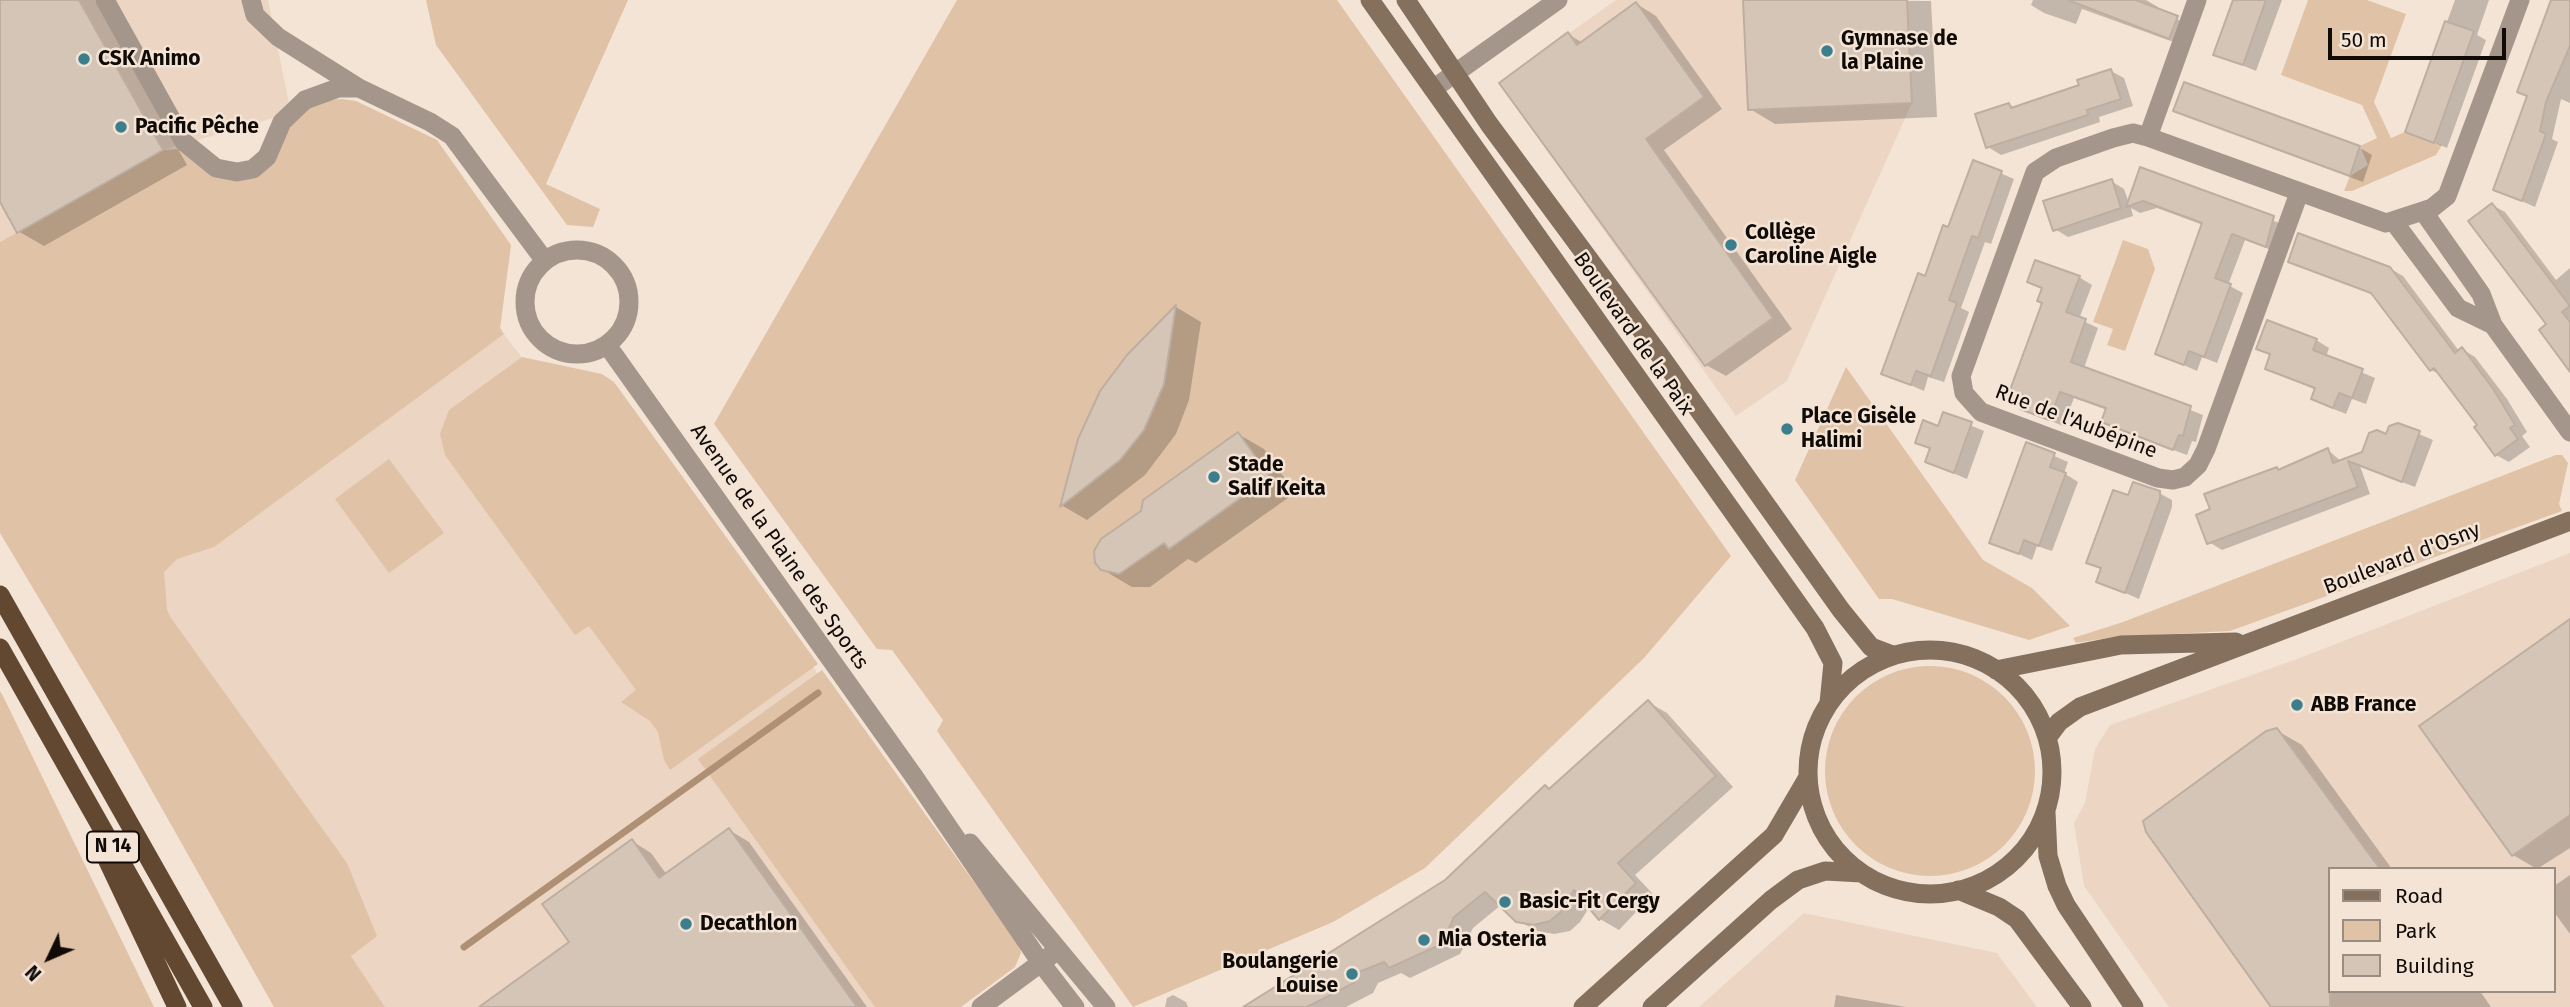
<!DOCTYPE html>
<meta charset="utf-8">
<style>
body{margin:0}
#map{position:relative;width:2570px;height:1007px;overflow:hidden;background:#f4e4d6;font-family:"Fira Sans",sans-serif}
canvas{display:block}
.legend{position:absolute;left:2328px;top:867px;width:228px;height:126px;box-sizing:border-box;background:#f4e4d6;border:2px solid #998d83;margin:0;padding:9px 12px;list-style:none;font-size:21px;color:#100b07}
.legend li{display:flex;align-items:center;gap:14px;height:35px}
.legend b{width:35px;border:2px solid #998d83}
.north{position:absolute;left:14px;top:923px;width:70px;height:70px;-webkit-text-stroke:5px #f4e4d6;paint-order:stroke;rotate:226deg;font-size:19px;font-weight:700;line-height:28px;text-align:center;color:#100b07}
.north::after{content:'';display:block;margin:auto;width:24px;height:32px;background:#100b07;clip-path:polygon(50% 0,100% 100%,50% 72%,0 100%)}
.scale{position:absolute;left:2328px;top:28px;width:178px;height:32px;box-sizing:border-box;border:4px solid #100b07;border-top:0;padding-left:9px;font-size:21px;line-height:24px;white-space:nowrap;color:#100b07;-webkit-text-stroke:5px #f4e4d6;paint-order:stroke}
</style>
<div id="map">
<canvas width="2570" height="1007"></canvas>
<ul class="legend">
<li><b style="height:9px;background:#84705d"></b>Road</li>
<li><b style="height:19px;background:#e0c2a6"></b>Park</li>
<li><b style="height:19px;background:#d4c5b7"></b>Building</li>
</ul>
<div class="north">N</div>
<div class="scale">50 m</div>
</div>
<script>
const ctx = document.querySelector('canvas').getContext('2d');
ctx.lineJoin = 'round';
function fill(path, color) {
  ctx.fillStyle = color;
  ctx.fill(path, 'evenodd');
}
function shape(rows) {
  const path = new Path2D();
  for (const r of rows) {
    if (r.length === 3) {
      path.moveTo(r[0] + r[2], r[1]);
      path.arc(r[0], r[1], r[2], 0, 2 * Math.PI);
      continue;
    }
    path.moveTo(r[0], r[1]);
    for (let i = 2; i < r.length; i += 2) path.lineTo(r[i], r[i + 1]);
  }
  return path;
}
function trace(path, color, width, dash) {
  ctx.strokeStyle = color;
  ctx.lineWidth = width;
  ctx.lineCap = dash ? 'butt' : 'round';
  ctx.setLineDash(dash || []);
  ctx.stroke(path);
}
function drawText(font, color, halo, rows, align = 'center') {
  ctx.font = font + ' "Fira Sans",sans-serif';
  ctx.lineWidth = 5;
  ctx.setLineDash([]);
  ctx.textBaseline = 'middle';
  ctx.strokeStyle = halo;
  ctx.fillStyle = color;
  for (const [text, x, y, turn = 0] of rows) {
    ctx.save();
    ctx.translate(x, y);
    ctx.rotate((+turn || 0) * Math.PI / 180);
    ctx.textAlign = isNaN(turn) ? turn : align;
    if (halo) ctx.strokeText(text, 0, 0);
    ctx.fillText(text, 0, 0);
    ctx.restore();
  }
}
fill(shape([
 [0,0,268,0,291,113,163,150,0,242],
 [1616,0,1743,0,1748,110,1912,103,1787,381,1736,416,1499,83],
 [511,245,500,329,527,364,610,380,1012,948,954,1007,385,1007,351,956,135,581],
 [2570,553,2570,1007,2169,1007,2084,886,2074,823,2085,803,2095,749,2110,725,2297,659],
 [2330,869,2554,869,2554,991,2330,991],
 [1804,913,1997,953,2037,1007,1699,1007]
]), '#ecd6c3');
fill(shape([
 [426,0,628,0,546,184,600,209,593,227,567,225,436,45],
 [957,0,1337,0,1731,556,1644,658,1425,868,1333,922,1133,1007,937,731,943,720,892,650,877,649,714,424],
 [2308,0,2367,0,2406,14,2374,102,2391,138,2405,132,2442,145,2436,155,2352,191,2344,191,2350,176,2368,165,2360,146,2377,138,2362,105,2281,75],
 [342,99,356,101,437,140,511,245,500,328,504,334,214,547,177,559,164,572,167,610,171,618,347,863,377,936,351,956,385,1007,274,1007,117,729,0,533,0,242,163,150,180,149,193,161,268,167,294,120,303,111,326,100],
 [2123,240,2148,249,2155,269,2125,351,2107,345,2113,329,2093,322],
 [522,357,602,374,614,382,818,664,670,770,664,760,658,732,650,721,621,702,636,690,589,626,575,635,445,455,440,434,449,410],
 [1846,367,1983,560,2032,588,2070,626,2029,640,1892,599,1879,599,1795,480],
 [2556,455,2562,455,2568,463,2559,504,2562,511,2230,631,2114,637,2076,643,2073,638,2123,622],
 [389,459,444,533,389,573,335,499],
 [1930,771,105],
 [822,670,1019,945,1021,953,1015,967,961,1007,875,1007,698,759],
 [0,691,3,696,154,1007,0,1007]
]), '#e0c2a6');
fill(shape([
 [0,0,95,0,187,165,44,246,18,231,0,198],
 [1744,0,1931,1,1937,117,1775,124,1750,109],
 [2033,0,2146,0,2158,7,2157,10,2190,25,2182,45,2082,9,2076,24,2044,13,2031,5],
 [2235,0,2282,0,2256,71,2215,54],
 [2455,0,2489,0,2477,35,2486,40,2447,148,2407,131],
 [2553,0,2570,0,2570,103,2561,99,2552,139,2558,142,2535,207,2495,189,2529,97],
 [1637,4,1656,16,1722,109,1664,150,1792,329,1726,376,1706,365,1568,34,1583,43],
 [2111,71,2124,78,2133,106,2099,117,2100,122,2001,155,1988,147,2009,104,2015,108,2081,86],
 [2185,84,2360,148,2372,155,2363,182,2188,117,2176,110],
 [1974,162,2014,179,1991,244,1985,242,1961,308,1969,312,1944,382,1928,377,1924,391,1883,373,1949,229],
 [2141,170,2287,226,2279,253,2245,240,2228,285,2243,293,2217,363,2202,357,2197,371,2157,353,2203,225,2157,208,2140,213,2131,208,2133,216,2068,237,2055,229,2111,181,2124,189,2129,203],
 [2492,205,2505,212,2556,280,2570,268,2570,369],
 [2290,261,2389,268,2403,276,2459,351,2462,349,2475,357,2507,399,2527,432,2522,436,2530,447,2509,462,2496,455,2480,425,2443,376,2431,370,2376,296],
 [2079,277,2092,285,2079,319,2098,328,2084,368,2203,415,2196,442,2192,441,2187,455,2116,429,2103,422,2107,410,2074,398,2063,426,2022,409,2026,398,2012,390,2044,303,2043,289,2029,281],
 [1176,307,1201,322,1189,400,1176,434,1145,475,1087,520,1063,506,1080,440,1128,356],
 [2316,340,2329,348,2326,357,2375,378,2366,404,2352,399,2346,414,2326,406,2313,399,2316,390,2267,369,2271,356,2258,348],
 [1944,414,1984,431,1967,479,1927,462,1931,450,1917,442,1940,428],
 [2398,425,2433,440,2415,487,2360,466,2370,494,2222,550,2209,542,2212,510,2277,469,2280,471,2328,450,2342,462,2363,453],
 [1238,434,1264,449,1295,493,1196,563,1188,559,1150,587,1132,587,1105,571,1096,558,1142,512],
 [2027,444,2068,462,2064,473,2078,482,2052,551,2037,546,2032,560,1992,542],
 [2159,493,2172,500,2172,507,2139,599,2098,581,2102,570,2088,562,2129,498],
 [2570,621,2570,848,2537,869,2513,855],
 [1648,702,1667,713,1733,787,1635,875,1653,894,1619,930,1600,919,1590,906,1580,922,1570,931,1554,934,1537,931,1517,920,1501,905,1473,928,1460,954,1410,978,1401,973,1378,983,1373,993,1346,1007,1264,1007,1446,882],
 [2276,730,2302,745,2392,869,2330,869,2330,991,2480,991,2491,1007,2273,1007],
 [729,830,749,842,867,1007,501,1007,572,943,632,841,651,853,667,875],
 [2570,875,2570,934,2554,912,2554,886],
 [1173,995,1186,1002,1188,1007,1165,1007,1167,998],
 [1836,995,1906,1007,1834,1007]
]), '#0003');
trace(shape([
 [464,947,818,693]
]), '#af9074', 7);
const building = shape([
 [0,0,79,0,163,150,17,233,0,202,0,0],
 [1743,0,1907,0,1912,103,1748,110,1743,0],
 [2068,0,2136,0,2178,16,2169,39,2068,0],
 [2233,0,2266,0,2243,65,2213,55,2233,0],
 [2551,0,2570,0,2570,46,2546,102,2540,131,2546,134,2522,201,2493,190,2527,96,2517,92,2551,0],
 [1636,2,1704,97,1646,139,1773,318,1705,366,1499,83,1568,32,1577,45,1636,2],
 [2445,21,2474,31,2434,143,2405,132,2445,21],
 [2111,69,2121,99,2087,110,2088,115,1986,148,1975,114,2009,103,2011,108,2079,85,2077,80,2111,69],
 [2184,82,2360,146,2350,176,2173,111,2184,82],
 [1973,160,2002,171,1978,238,1972,236,1949,300,1957,303,1931,376,1916,371,1911,385,1881,374,1918,273,1925,276,1943,225,1948,227,1973,160],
 [2140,167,2274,216,2266,247,2232,234,2215,278,2231,284,2204,357,2189,351,2184,365,2155,354,2202,223,2143,201,2126,207,2140,167],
 [2112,179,2121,208,2053,231,2043,201,2112,179],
 [2492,203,2570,306,2562,312,2570,322,2570,372,2539,330,2546,324,2468,221,2492,203],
 [2298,233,2390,267,2455,353,2462,347,2494,390,2515,425,2510,428,2518,439,2495,456,2474,427,2477,425,2434,368,2430,371,2371,293,2288,262,2298,233],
 [2035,260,2080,276,2066,312,2086,319,2071,362,2191,406,2183,436,2179,435,2173,450,2101,422,2106,408,2060,392,2049,420,2020,409,2025,396,2010,390,2042,303,2037,301,2042,288,2027,282,2035,260],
 [1176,305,1164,384,1144,430,1120,460,1060,507,1078,439,1100,391,1127,355,1176,305],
 [2267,320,2317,339,2313,350,2363,369,2352,398,2339,393,2333,408,2311,399,2315,388,2265,369,2270,354,2256,349,2267,320],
 [1943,412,1972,422,1954,473,1925,462,1930,448,1915,443,1923,420,1938,426,1943,412],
 [2398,423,2420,431,2402,482,2348,461,2358,487,2207,544,2196,515,2210,509,2204,494,2277,467,2278,470,2328,448,2333,463,2362,452,2369,433,2377,430,2386,434,2389,426,2398,423],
 [1238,432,1270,477,1169,549,1164,543,1119,574,1101,570,1095,563,1094,551,1101,539,1141,511,1143,500,1238,432],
 [2026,442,2055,453,2050,467,2066,473,2039,546,2024,540,2019,554,1989,543,2026,442],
 [2133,482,2160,491,2160,499,2125,593,2096,582,2101,568,2086,563,2113,490,2128,495,2133,482],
 [2570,619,2570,815,2512,856,2419,726,2570,619],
 [1648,700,1716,776,1618,863,1636,883,1599,920,1574,890,1561,912,1550,921,1534,925,1516,922,1485,892,1454,917,1442,944,1389,968,1384,962,1359,972,1354,983,1307,1007,1243,1007,1445,880,1545,785,1549,789,1648,700],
 [2277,728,2380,869,2330,869,2330,1007,2271,1007,2146,832,2143,821,2266,731,2277,728],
 [729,828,857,1007,479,1007,569,942,542,904,632,839,659,878,729,828]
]);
fill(building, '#d4c5b7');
trace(building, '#bdaea1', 2);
trace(shape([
 [105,0,184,142,216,168,237,172,253,169,267,157,282,122,305,100,338,88,359,88],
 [251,0,255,15,278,37,359,88,430,122,452,136,545,261],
 [2197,0,2148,137,2386,223,2432,208,2447,196,2520,0],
 [1433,89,1558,0],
 [2148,137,2133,133,2113,138,2056,158,2035,172,1961,376,1964,393,1981,412,2158,478,2173,480,2185,477,2198,465,2206,449,2299,193],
 [2394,222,2458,308,2493,325,2481,294,2423,211],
 [577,302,52],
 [2493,325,2570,432],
 [607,345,913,775,1041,963,1075,1007],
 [970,843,1106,1007],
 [981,1007,1050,956]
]), '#a4968a', 19);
trace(shape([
 [1370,0,1815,628,1833,663,1829,703],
 [1406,0,1489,124,1659,354,1841,610,1871,647,1892,655],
 [1930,772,122],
 [1996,670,2121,645,2236,642],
 [2047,738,2059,722,2080,707,2570,521],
 [2046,812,2048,856,2057,886,2066,905,2134,1007],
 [1958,890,1999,907,2017,919,2082,1007],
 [1583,1007,1774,835,1808,777],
 [1652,1007,1771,900,1798,880,1825,871,1862,873]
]), '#84705d', 19);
trace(shape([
 [0,595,233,1007],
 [0,648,203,1007],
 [105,855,177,1007]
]), '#624830', 19);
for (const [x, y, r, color] of [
 [1827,51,7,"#3b7f8e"],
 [84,59,7,"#3b7f8e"],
 [121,127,7,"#3b7f8e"],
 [1731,245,7,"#3b7f8e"],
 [1787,429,7,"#3b7f8e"],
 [1214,477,7,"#3b7f8e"],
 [2297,705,7,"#3b7f8e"],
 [1505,902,7,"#3b7f8e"],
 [686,924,7,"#3b7f8e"],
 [1424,940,7,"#3b7f8e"],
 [1352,974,7,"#3b7f8e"]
]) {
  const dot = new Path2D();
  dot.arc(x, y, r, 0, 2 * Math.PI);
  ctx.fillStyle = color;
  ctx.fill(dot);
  trace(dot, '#f4e4d6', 2.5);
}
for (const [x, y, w] of [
 [113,847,52]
]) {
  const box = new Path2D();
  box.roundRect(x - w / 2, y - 15.5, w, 31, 5);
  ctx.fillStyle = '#f4e4d6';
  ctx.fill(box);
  trace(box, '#100b07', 2);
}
drawText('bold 19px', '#100b07', null, [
 ["N 14",113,847]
]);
drawText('bold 21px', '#100b07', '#f4e4d6', [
 ["Gymnase de",1841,39],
 ["la Plaine",1841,63],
 ["CSK Animo",98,59],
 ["Pacific Pêche",135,127],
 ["Collège",1745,233],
 ["Caroline Aigle",1745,257],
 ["Place Gisèle",1801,417],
 ["Halimi",1801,441],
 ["Stade",1228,465],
 ["Salif Keita",1228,489],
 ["ABB France",2311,705],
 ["Basic-Fit Cergy",1519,902],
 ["Decathlon",700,924],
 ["Mia Osteria",1438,940],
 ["Boulangerie",1338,962,"right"],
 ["Louise",1338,986,"right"]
], 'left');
drawText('21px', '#100b07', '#f4e4d6', [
 ["Boulevard de la Paix",1633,334,55],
 ["Rue de l'Aubépine",2076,422,21],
 ["Avenue de la Plaine des Sports",779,547,55],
 ["Boulevard d'Osny",2402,559,-21]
]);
</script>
